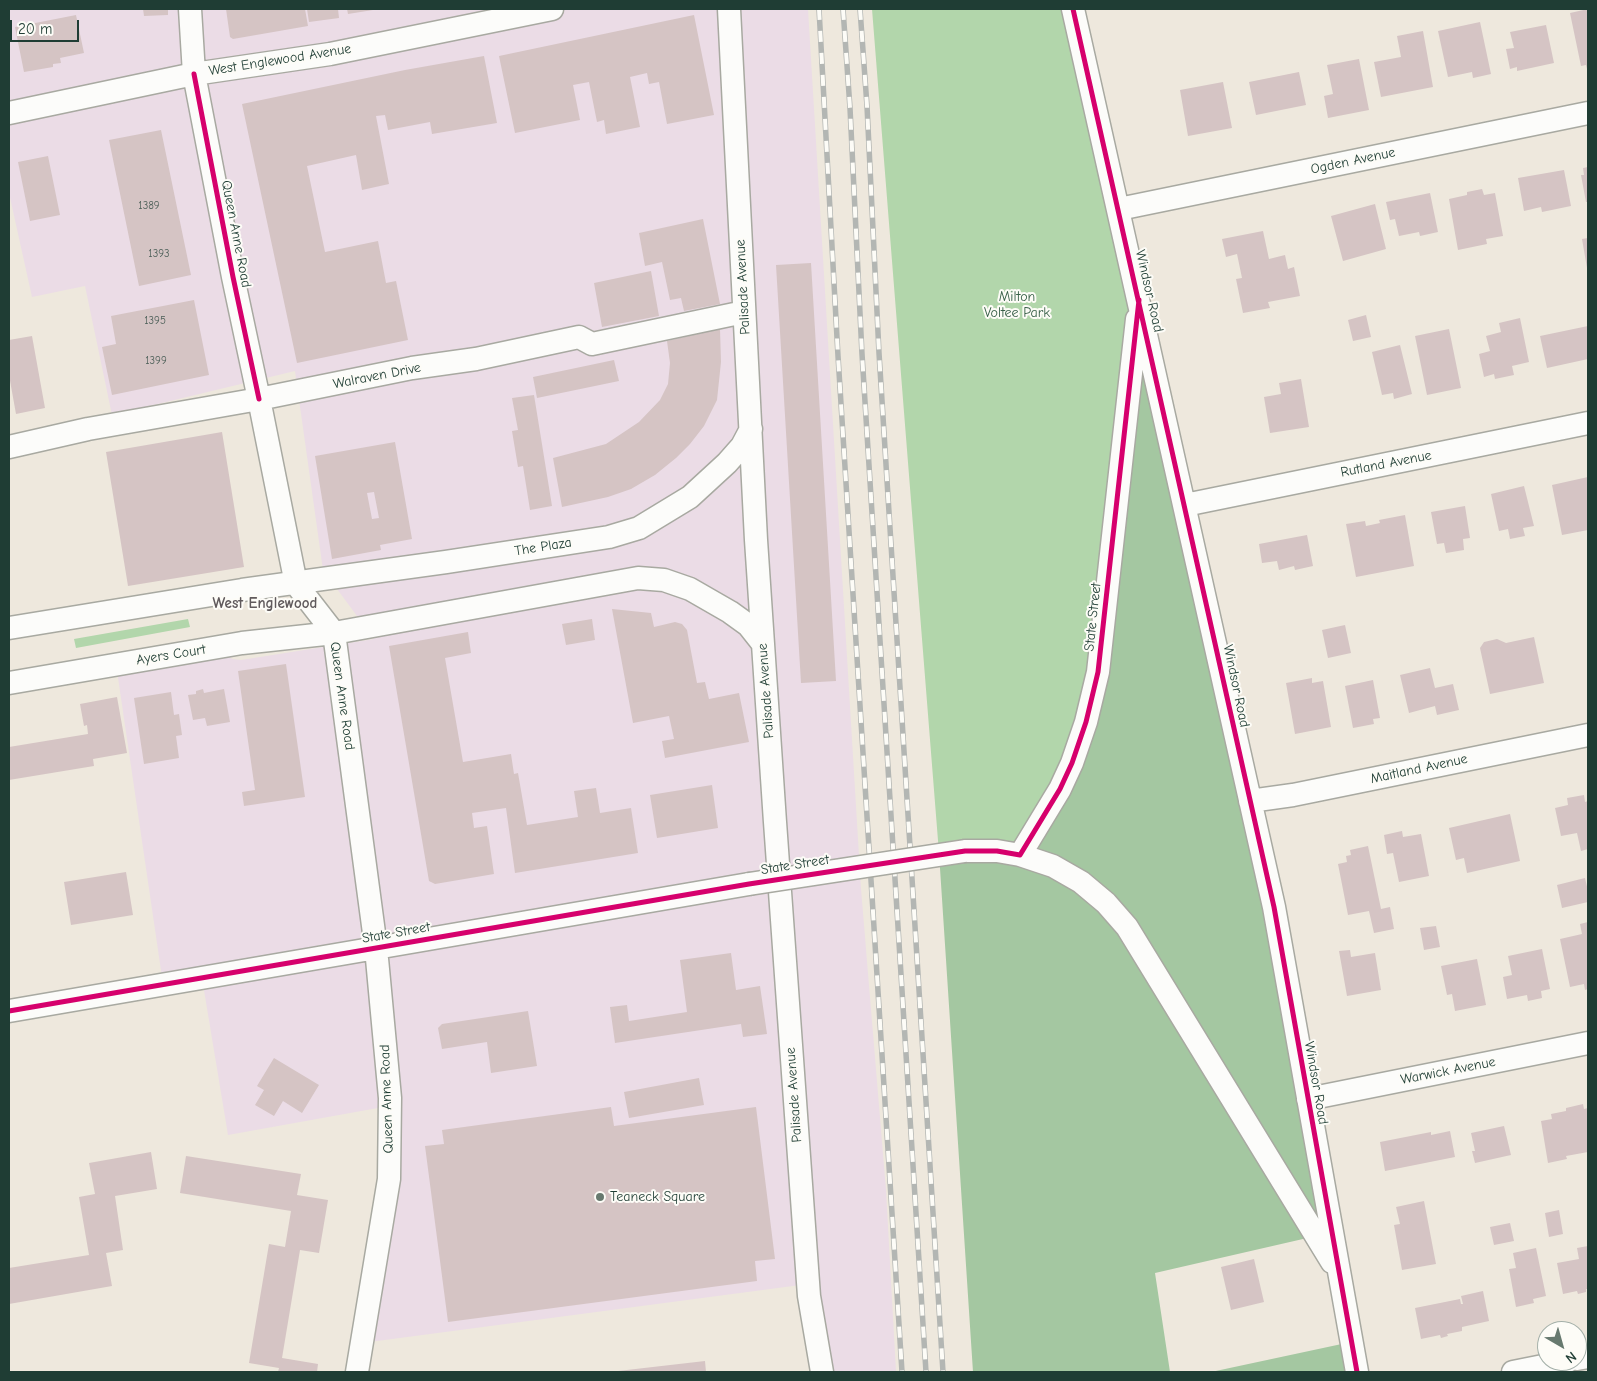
<!DOCTYPE html>
<style>
body{margin:0}
#map{position:relative;width:1597px;height:1381px;overflow:hidden;background:#eee8dd;font-family:"Comic Neue",sans-serif}
canvas{display:block}
.frame{position:absolute;inset:0;border:10px solid #1f3d34;pointer-events:none}
.north{position:absolute;left:1537px;top:1321px;width:50px;height:50px;box-sizing:border-box;background:#fdfcf7;border:1px solid #a4b0a9;border-radius:50%;rotate:142deg;font-size:14px;font-weight:700;line-height:20px;text-align:center;color:#1f3d34}
.north::after{content:'';display:block;margin:auto;width:18px;height:22px;background:#67796f;clip-path:polygon(50% 0,100% 100%,50% 72%,0 100%)}
.scale{position:absolute;left:10px;top:20px;width:69px;height:22px;box-sizing:border-box;border:2px solid #1f3d34;border-top:0;padding-left:6px;font-size:15px;line-height:18px;white-space:nowrap;color:#1f3d34;-webkit-text-stroke:4px #fdfcf7;paint-order:stroke}
</style>
<div id="map">
<canvas width="1597" height="1381"></canvas>
<div class="frame"></div>
<div class="north">N</div>
<div class="scale">20 m</div>
</div>
<script>
const ctx = document.querySelector('canvas').getContext('2d');
ctx.lineJoin = 'round';
function fill(path, color) {
  ctx.fillStyle = color;
  ctx.fill(path, 'evenodd');
}
function shape(rows) {
  const path = new Path2D();
  for (const r of rows) {
    path.moveTo(r[0], r[1]);
    for (let i = 2; i < r.length; i += 2) path.lineTo(r[i], r[i + 1]);
  }
  return path;
}
function trace(path, color, width, dash) {
  ctx.strokeStyle = color;
  ctx.lineWidth = width;
  ctx.lineCap = dash ? 'butt' : 'round';
  ctx.setLineDash(dash || []);
  ctx.stroke(path);
}
function drawText(font, color, halo, rows, align = 'center') {
  ctx.font = font + ' "Comic Neue",sans-serif';
  ctx.lineWidth = 4;
  ctx.setLineDash([]);
  ctx.textBaseline = 'middle';
  ctx.strokeStyle = halo;
  ctx.fillStyle = color;
  for (const [text, x, y, turn = 0] of rows) {
    ctx.save();
    ctx.translate(x, y);
    ctx.rotate((+turn || 0) * Math.PI / 180);
    ctx.textAlign = isNaN(turn) ? turn : align;
    if (halo) ctx.strokeText(text, 0, 0);
    ctx.fillText(text, 0, 0);
    ctx.restore();
  }
}
fill(shape([
 [9,9,808,9,861,889,886,1190,896,1372,822,1372,808,1284,362,1343,389,1106,228,1135,202,978,163,984,116,664,222,647,232,659,241,660,374,639,323,570,295,371,112,415,85,286,32,297,9,193]
]), '#ebdce6');
fill(shape([
 [872,9,1073,9,1139,300,1082,767,1030,839,939,853],
 [188,619,190,627,76,648,74,639]
]), '#b2d6ab');
fill(shape([
 [1139,300,1339,1272,1316,1236,1155,1273,1170,1372,973,1372,939,853,1030,839,1082,767],
 [1351,1342,1357,1372,1211,1372]
]), '#a4c7a1');
fill(shape([
 [143,9,168,9,168,15,144,16],
 [226,9,305,9,308,26,233,39,230,37],
 [307,9,338,9,339,18,309,22],
 [347,9,373,9,373,10,348,14],
 [1588,9,1588,69,1587,69,1586,65,1581,66,1570,13],
 [76,15,84,53,60,58,61,63,53,64,53,67,24,72,15,27],
 [694,15,714,115,667,124,659,82,649,84,647,73,630,77,640,127,606,134,604,120,597,122,589,82,573,85,580,120,515,133,499,56],
 [1480,22,1491,74,1473,78,1472,72,1448,77,1438,31],
 [1546,25,1554,63,1517,71,1517,67,1510,69,1506,49,1514,48,1510,32],
 [1423,31,1433,87,1381,97,1374,62,1401,57,1397,36],
 [484,56,497,123,432,134,430,122,388,130,385,115,376,116,389,184,362,190,356,155,307,166,325,252,378,241,386,283,396,281,408,340,297,363,242,104,405,70],
 [1359,59,1369,110,1328,118,1324,96,1333,94,1327,65],
 [1299,72,1306,105,1256,115,1249,82],
 [1223,82,1232,128,1188,136,1180,90],
 [161,130,191,275,139,286,109,140],
 [48,156,60,215,30,221,18,162],
 [1588,167,1588,202,1586,202,1581,175,1584,175,1583,168],
 [1564,170,1571,206,1542,212,1541,207,1524,211,1518,178],
 [1482,189,1484,195,1495,193,1503,236,1486,239,1487,244,1458,250,1449,199,1467,195,1467,192],
 [1430,193,1438,232,1420,236,1419,232,1399,236,1395,219,1390,220,1386,202],
 [1375,204,1386,249,1343,261,1331,216],
 [703,219,720,304,684,311,681,298,670,300,662,262,645,266,639,233],
 [1263,231,1269,259,1285,255,1288,269,1294,267,1300,296,1268,302,1270,308,1243,313,1236,279,1242,278,1237,254,1226,257,1222,239],
 [1588,238,1588,268,1587,268,1582,239],
 [811,263,836,681,801,683,776,265],
 [651,271,659,316,602,327,594,283],
 [194,300,209,375,112,395,102,347,116,344,111,316],
 [1366,315,1371,337,1353,341,1348,320],
 [1520,318,1529,362,1512,366,1514,375,1495,379,1494,374,1484,377,1479,354,1490,351,1486,336,1501,332,1499,323],
 [1588,326,1588,359,1547,368,1540,336],
 [720,329,721,362,717,400,704,426,690,444,676,458,655,475,631,489,608,497,562,507,553,458,606,444,639,422,660,400,668,384,670,363,667,341],
 [1449,329,1461,388,1427,395,1415,336],
 [32,336,45,408,16,414,9,375,9,340],
 [1400,345,1412,394,1394,399,1393,393,1382,395,1372,352],
 [614,360,619,381,537,398,533,377],
 [1301,379,1309,427,1270,433,1264,397,1281,394,1279,383],
 [534,395,552,506,530,510,523,466,518,467,512,431,518,430,512,398],
 [222,432,244,567,128,586,106,452],
 [395,442,412,539,380,545,381,550,332,559,315,456],
 [374,492,379,518,372,519,367,493],
 [1588,477,1588,530,1562,535,1552,485],
 [1524,486,1534,526,1523,528,1525,536,1510,539,1508,529,1499,531,1491,494],
 [1465,506,1470,538,1463,539,1464,550,1446,553,1444,543,1437,544,1431,512],
 [1405,515,1414,566,1356,577,1346,524,1365,521,1366,526,1380,523,1379,520],
 [1307,535,1313,566,1295,570,1294,566,1279,570,1277,561,1262,563,1259,544],
 [612,609,651,613,654,627,675,622,682,624,687,630,697,683,705,682,709,699,739,693,749,742,665,758,662,741,674,739,669,716,633,723],
 [592,619,595,640,566,645,562,624],
 [1345,625,1351,653,1328,658,1322,630],
 [468,632,471,653,445,658,463,762,511,754,514,774,518,773,527,825,578,817,574,791,596,788,600,813,631,808,638,853,515,873,506,808,472,813,474,828,487,826,494,874,435,884,429,881,389,646],
 [1534,637,1544,683,1490,694,1480,648,1484,642,1497,639,1506,643],
 [286,664,305,797,244,806,242,792,255,790,238,671],
 [1430,668,1435,688,1453,684,1459,710,1437,715,1435,706,1409,713,1400,675],
 [1312,678,1312,683,1323,681,1331,727,1295,734,1286,683],
 [1373,680,1380,718,1373,719,1374,724,1353,728,1345,686],
 [203,689,204,693,224,689,230,722,207,726,205,718,193,720,188,695,196,694,196,691],
 [171,692,174,715,179,714,182,735,176,736,179,758,144,764,134,698],
 [117,697,127,753,93,759,94,766,9,780,9,747,88,734,87,725,84,726,80,704],
 [712,785,718,828,657,838,650,795],
 [1584,795,1585,802,1588,801,1588,849,1581,851,1577,833,1561,836,1555,808,1568,805,1567,798],
 [1510,814,1520,861,1467,873,1464,858,1456,860,1449,828],
 [1402,831,1403,837,1421,834,1429,876,1399,882,1393,853,1387,854,1384,835],
 [1368,846,1381,909,1390,907,1394,929,1374,933,1369,911,1348,915,1338,864,1347,862,1346,856,1351,855,1350,850],
 [126,872,133,915,71,925,64,882],
 [1585,878,1588,891,1588,902,1562,908,1557,885],
 [1588,922,1588,989,1585,990,1584,984,1570,987,1560,939,1582,934,1580,924],
 [1436,926,1440,947,1424,950,1420,928],
 [1542,949,1550,989,1541,991,1542,998,1528,1001,1527,995,1507,999,1503,977,1512,975,1508,956],
 [1350,950,1351,957,1375,953,1381,990,1347,996,1339,951],
 [731,953,736,990,760,986,767,1034,743,1037,741,1024,615,1043,610,1007,627,1005,629,1021,687,1012,680,960],
 [1477,959,1486,1005,1455,1011,1452,994,1447,995,1441,966],
 [528,1011,537,1066,491,1073,487,1042,442,1049,438,1028,442,1024],
 [274,1058,319,1085,302,1113,283,1101,274,1116,255,1105,264,1090,257,1086],
 [699,1078,704,1105,629,1118,624,1092],
 [1583,1104,1584,1109,1588,1108,1588,1152,1566,1156,1567,1159,1548,1163,1541,1121,1552,1119,1551,1114,1566,1111,1566,1108],
 [611,1107,614,1126,756,1107,775,1259,755,1261,757,1281,448,1322,425,1146,444,1144,442,1130],
 [1504,1126,1511,1155,1475,1163,1472,1151,1475,1151,1471,1133],
 [1450,1131,1455,1157,1385,1171,1380,1142,1431,1132,1431,1135],
 [151,1152,157,1189,115,1196,123,1250,106,1253,112,1286,9,1304,9,1268,89,1255,79,1197,95,1194,89,1163],
 [186,1156,301,1174,297,1195,328,1200,319,1253,300,1250,282,1358,318,1364,317,1372,278,1372,279,1368,249,1363,269,1244,285,1247,291,1211,180,1193],
 [1424,1201,1436,1264,1402,1270,1394,1225,1400,1224,1396,1207],
 [1559,1210,1563,1234,1549,1237,1545,1213],
 [1510,1223,1514,1241,1494,1245,1490,1227],
 [1588,1246,1588,1289,1586,1289,1586,1292,1578,1294,1577,1291,1563,1294,1557,1263,1579,1259,1577,1248],
 [1536,1248,1546,1296,1533,1299,1534,1303,1516,1307,1509,1269,1516,1268,1513,1253],
 [1254,1259,1264,1302,1231,1310,1221,1267],
 [1483,1291,1489,1321,1462,1327,1462,1331,1447,1334,1448,1336,1441,1338,1440,1335,1421,1339,1415,1308,1460,1299,1461,1304,1463,1304,1461,1296],
 [705,1361,706,1372,618,1372,618,1371]
]), '#d5c4c4');
const minor = shape([
 [190,9,194,74,233,277,259,399,296,584,334,633,376,948,390,1098,389,1179,357,1372],
 [729,9,756,540,775,822,809,1296,822,1372],
 [1073,9,1274,907,1357,1372],
 [9,113,194,74,330,54,552,9],
 [1119,209,1588,113],
 [9,447,88,429,259,399,412,368,476,359,579,337,592,344,744,312],
 [1185,505,1588,423],
 [9,628,242,590,446,562,609,537,639,528,690,497,727,463,742,446,751,429],
 [9,683,242,643,334,633,638,578,664,580,690,589,730,612,748,625,763,644],
 [1250,801,1293,795,1588,735],
 [965,851,997,851,1020,855,1060,789,1072,763,1086,722,1098,672,1137,319],
 [1020,855,1053,866,1081,882,1106,903,1127,927,1332,1262],
 [9,1011,749,884],
 [1308,1099,1588,1043],
 [1577,1359,1588,1357],
 [1513,1372,1568,1361]
]);
trace(minor, '#a8a9a1', 25);
trace(minor, '#fcfcfa', 22);
const rail = shape([
 [819,9,838,356,902,1372],
 [843,9,850,108,862,354,926,1372],
 [860,9,867,106,879,353,943,1372]
]);
trace(rail, '#b3b6b3', 5.5);
trace(rail, '#fdfcf7', 4, [11]);
const minorBridge = shape([
 [749,884,965,851]
]);
trace(minorBridge, '#a8a9a1', 25, []);
trace(minorBridge, '#fcfcfa', 22);
trace(shape([
 [1073,9,1274,907,1357,1372],
 [194,74,233,277,259,399],
 [9,1011,749,884,965,851,997,851,1020,855,1060,789,1072,763,1086,722,1098,672,1139,300]
]), '#d6006c', 5);
for (const [x, y, r, color] of [
 [600,1197,5,"#67796f"]
]) {
  const dot = new Path2D();
  dot.arc(x, y, r, 0, 2 * Math.PI);
  ctx.fillStyle = color;
  ctx.fill(dot);
  trace(dot, '#fdfcf7', 2);
}
drawText('11px', '#4c5f58', null, [
 ["1389",149,206],
 ["1393",159,254],
 ["1395",155,321],
 ["1399",156,361]
]);
drawText('14px', '#1f3d34', '#fdfcf7', [
 ["West Englewood Avenue",280,60,-9],
 ["Ogden Avenue",1353,161,-12],
 ["Queen Anne Road",236,234,79],
 ["Palisade Avenue",743,287,-93],
 ["Windsor Road",1149,291,77],
 ["Walraven Drive",377,376,-11],
 ["Rutland Avenue",1386,464,-11],
 ["The Plaza",543,547,-9],
 ["State Street",1093,617,-84],
 ["Ayers Court",171,655,-9],
 ["Windsor Road",1236,686,78],
 ["Palisade Avenue",766,691,-94],
 ["Queen Anne Road",342,696,82],
 ["Maitland Avenue",1419,769,-12],
 ["State Street",795,865,-9],
 ["State Street",396,933,-10],
 ["Warwick Avenue",1448,1071,-11],
 ["Windsor Road",1316,1083,80],
 ["Palisade Avenue",794,1095,-94],
 ["Queen Anne Road",387,1099,-92]
]);
drawText('14px', '#386048', '#fdfcf7', [
 ["Milton",1017,297],
 ["Voltee Park",1017,313]
]);
drawText('14px', '#1f3d34', '#fdfcf7', [
 ["Teaneck Square",610,1197]
], 'left');
drawText('bold 15px', '#605a5c', '#fdfcf7', [
 ["West Englewood",265,604]
]);
</script>
